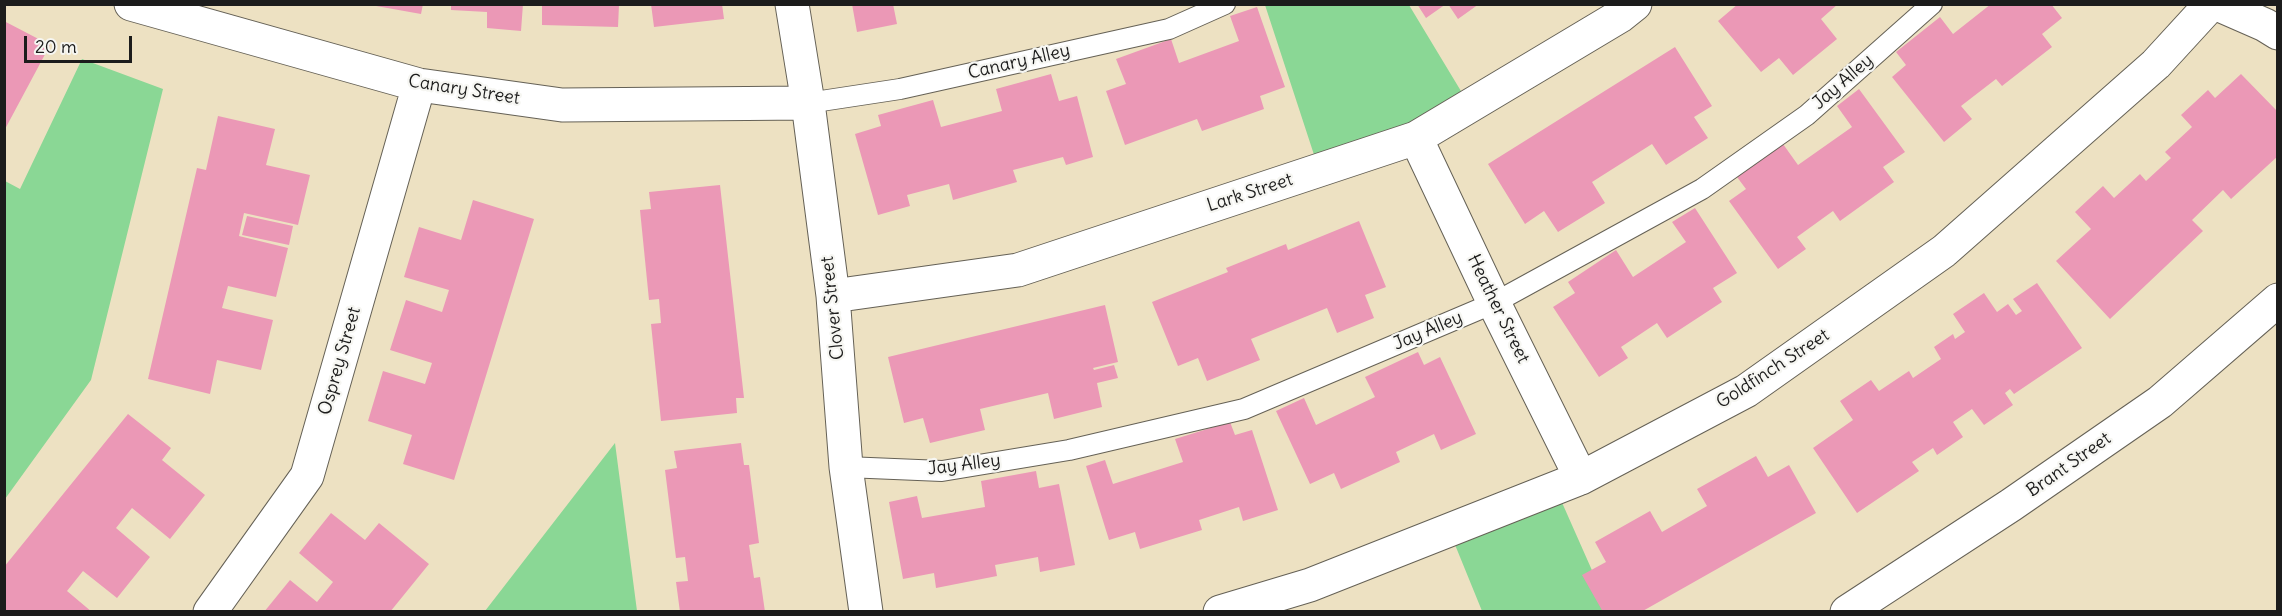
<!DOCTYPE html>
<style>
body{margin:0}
#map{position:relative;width:2282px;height:616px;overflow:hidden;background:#ede1c2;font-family:Delius,sans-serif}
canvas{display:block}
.frame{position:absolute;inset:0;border:6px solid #1c1c1c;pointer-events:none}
.scale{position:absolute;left:24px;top:36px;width:108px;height:27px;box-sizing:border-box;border:3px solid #1c1c1c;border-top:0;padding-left:8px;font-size:18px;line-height:21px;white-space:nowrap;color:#1c1c1c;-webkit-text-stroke:4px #f6f6f2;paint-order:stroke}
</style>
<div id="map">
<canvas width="2282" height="616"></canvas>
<div class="frame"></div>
<div class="scale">20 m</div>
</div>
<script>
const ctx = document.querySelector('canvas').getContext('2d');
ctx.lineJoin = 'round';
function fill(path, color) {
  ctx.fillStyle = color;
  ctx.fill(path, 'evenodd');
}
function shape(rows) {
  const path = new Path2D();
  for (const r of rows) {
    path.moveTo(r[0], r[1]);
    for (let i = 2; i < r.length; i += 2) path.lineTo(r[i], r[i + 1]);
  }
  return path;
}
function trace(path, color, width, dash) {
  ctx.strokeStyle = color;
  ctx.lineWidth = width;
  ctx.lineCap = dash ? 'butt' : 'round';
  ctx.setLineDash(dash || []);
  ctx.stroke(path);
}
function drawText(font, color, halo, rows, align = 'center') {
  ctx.font = font + ' Delius,sans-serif';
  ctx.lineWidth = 4.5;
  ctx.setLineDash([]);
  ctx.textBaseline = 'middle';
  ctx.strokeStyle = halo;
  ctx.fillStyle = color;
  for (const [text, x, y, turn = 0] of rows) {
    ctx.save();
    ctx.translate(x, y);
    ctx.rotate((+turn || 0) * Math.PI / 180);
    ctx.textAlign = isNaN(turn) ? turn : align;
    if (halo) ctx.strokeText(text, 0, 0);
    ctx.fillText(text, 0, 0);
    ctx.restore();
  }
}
fill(shape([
 [1265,5,1409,5,1470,106,1319,170],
 [82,59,163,89,91,380,5,499,5,181,20,189],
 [615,443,637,611,485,611],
 [1556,489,1610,611,1482,611,1449,530]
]), '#8ad795');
fill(shape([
 [365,4,423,4,421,14],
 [451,4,523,4,521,31,487,28,487,12,451,10],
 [651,4,722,4,724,19,654,27],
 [852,4,893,4,897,24,857,32],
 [1417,4,1446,4,1426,18],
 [1448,4,1479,4,1458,19],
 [1738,4,1838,4,1821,19,1837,39,1793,75,1779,58,1761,72,1718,21],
 [1991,4,2051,4,2062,18,2042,34,2052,47,2002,86,1996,79,1961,106,1972,119,1944,142,1892,77,1906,65,1896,52,1940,17,1953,34],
 [542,5,619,5,618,27,542,25],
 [1257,7,1285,87,1260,96,1264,109,1202,131,1197,119,1125,145,1106,91,1126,84,1116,59,1171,39,1179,63,1239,41,1230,16],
 [4,21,50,45,4,131],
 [1675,47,1712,106,1694,117,1708,138,1666,165,1652,144,1592,182,1605,203,1558,232,1544,211,1525,224,1488,164],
 [1051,74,1059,101,1077,96,1093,157,1066,165,1063,157,1013,170,1017,182,953,200,949,184,907,195,910,206,878,215,855,134,881,126,878,115,933,100,941,127,1002,111,996,89],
 [2241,74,2278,112,2278,156,2231,199,2223,190,2192,220,2203,231,2110,319,2056,261,2091,229,2075,212,2103,186,2114,198,2140,174,2146,181,2171,158,2165,152,2192,127,2181,115,2208,90,2215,98],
 [1859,89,1905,152,1883,167,1894,182,1840,221,1833,211,1797,237,1806,249,1778,269,1729,201,1746,189,1737,177,1783,144,1798,165,1852,127,1837,106],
 [218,116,275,129,266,165,310,175,298,225,244,213,239,236,288,248,276,297,228,286,222,308,273,320,261,370,217,360,210,394,148,379,197,168,206,170],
 [720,185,744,398,736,398,737,413,661,421,651,324,661,323,659,299,649,300,640,210,651,209,649,192],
 [473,200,534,219,454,480,403,464,412,435,368,421,383,371,425,384,432,363,390,350,406,300,442,312,449,290,404,277,419,227,461,240],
 [1695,208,1737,273,1713,288,1722,302,1667,338,1657,323,1621,347,1628,358,1599,377,1553,307,1575,293,1568,282,1616,250,1633,277,1686,242,1672,222],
 [247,216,293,226,289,245,242,235],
 [1359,221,1386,287,1365,295,1374,318,1337,333,1327,308,1251,339,1260,360,1207,381,1198,358,1178,366,1152,302,1228,272,1226,268,1286,244,1288,250],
 [2037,283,2082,348,2014,394,2010,389,2005,393,2013,405,1984,425,1972,409,1953,422,1963,437,1937,455,1933,448,1912,462,1919,471,1857,513,1813,448,1853,420,1840,401,1871,380,1879,391,1909,371,1913,378,1941,359,1934,347,1953,334,1955,339,1965,332,1953,314,1984,293,1997,312,2008,304,2016,315,2022,311,2013,299],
 [1105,305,1118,362,1093,368,1094,370,1114,365,1118,378,1097,383,1102,407,1054,419,1048,393,980,409,985,430,930,443,923,418,904,423,888,357],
 [1418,352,1424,365,1440,357,1476,434,1441,450,1434,434,1396,452,1400,462,1341,489,1334,473,1310,484,1276,411,1304,398,1316,425,1375,397,1365,377],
 [128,414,171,448,162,460,205,495,170,539,132,508,116,528,150,557,117,598,83,571,67,591,92,612,4,612,4,567],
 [1230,422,1235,435,1252,430,1278,510,1243,521,1239,507,1199,520,1202,530,1140,549,1135,532,1109,540,1086,466,1105,460,1113,484,1183,462,1175,439],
 [741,443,744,465,749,465,759,543,749,545,754,578,760,577,765,612,680,612,676,582,688,581,685,557,676,558,665,470,677,468,674,451],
 [1756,456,1768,477,1789,465,1816,513,1641,612,1603,612,1582,575,1606,562,1595,542,1650,511,1662,532,1707,506,1697,489],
 [1036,471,1039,488,1059,484,1075,565,1040,572,1038,557,995,565,997,576,936,588,934,573,903,579,889,502,917,496,922,518,985,507,981,481],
 [331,513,365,540,379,523,429,564,390,612,264,612,290,580,317,602,333,582,299,553]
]), '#eb98b6');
const service = shape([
 [808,103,900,89,1169,29,1225,4],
 [846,467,942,471,1069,450,1244,409,1494,303,1702,189,1807,115,1932,4]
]);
const minor = shape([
 [131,4,419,85,562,105,808,103],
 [792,4,808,103,833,296,846,467,866,612],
 [2217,4,2265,25,2278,33],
 [1416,138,1494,303,1581,478],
 [833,296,1018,270,1416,138,1620,16,1635,4],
 [210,612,307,476,419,85],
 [1220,612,1310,585,1581,478,1746,391,1944,251,2156,64,2211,4],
 [1847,612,2011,505,2160,402,2278,300]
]);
trace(service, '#656156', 22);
trace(minor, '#656156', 35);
trace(service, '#fff', 20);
trace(minor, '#fff', 33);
drawText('18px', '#1c1c1c', '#f6f6f2', [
 ["Canary Alley",1019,62,-13],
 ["Jay Alley",1843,82,-41],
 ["Canary Street",464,90,9],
 ["Lark Street",1250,193,-18],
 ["Clover Street",833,308,-96],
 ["Heather Street",1498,309,64],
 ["Jay Alley",1428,331,-23],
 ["Osprey Street",340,361,-74],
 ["Goldfinch Street",1773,369,-33],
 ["Jay Alley",964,465,-7],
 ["Brant Street",2069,465,-35]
]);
</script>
